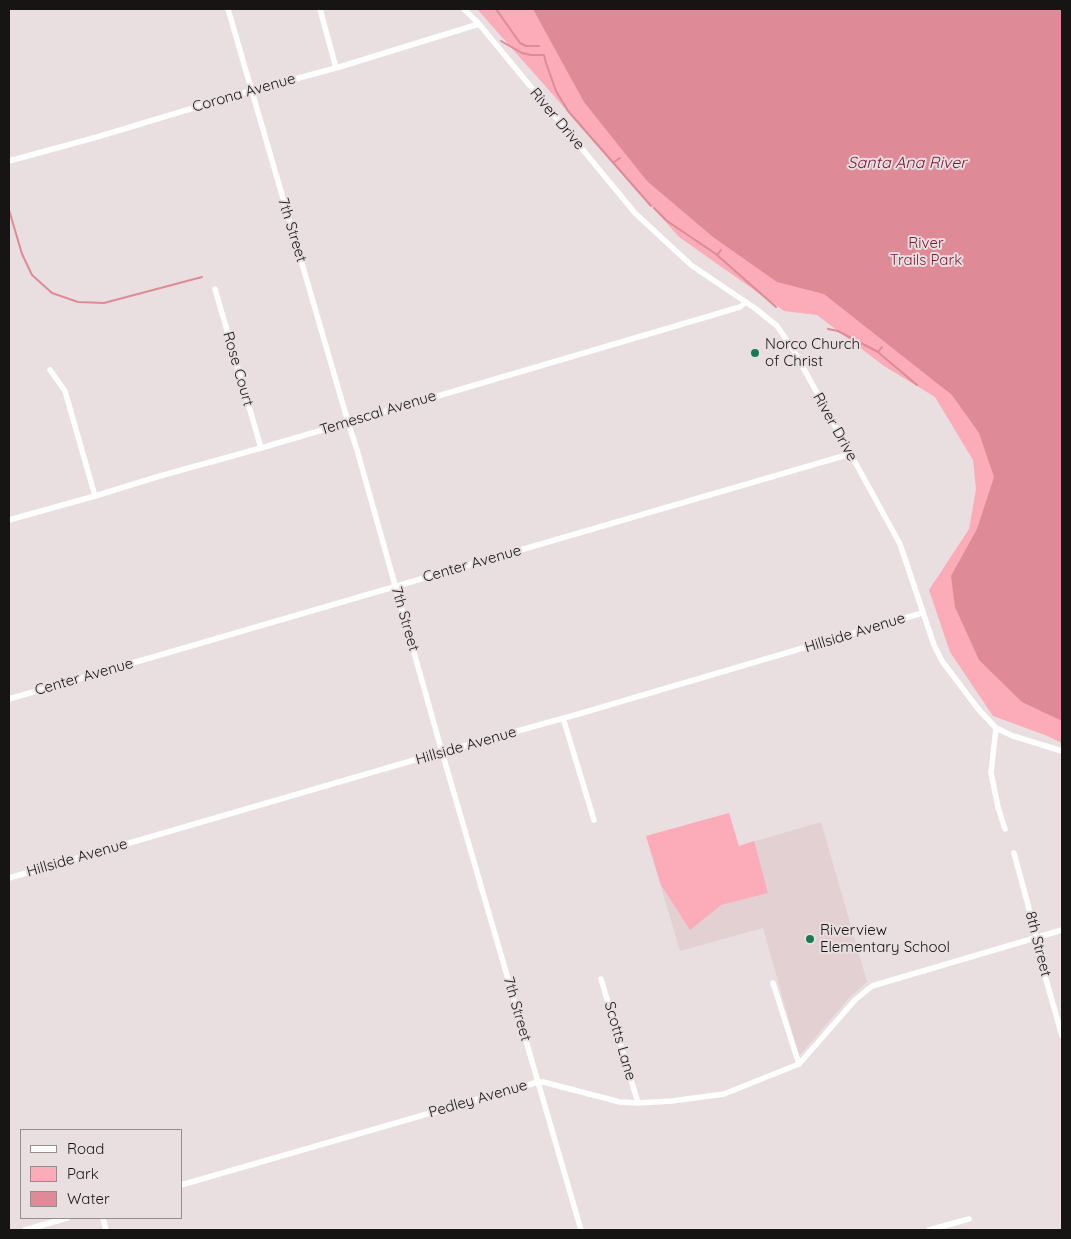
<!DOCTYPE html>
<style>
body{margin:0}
#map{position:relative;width:1071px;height:1239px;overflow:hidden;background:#e9dfe0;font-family:Quicksand,sans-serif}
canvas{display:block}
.frame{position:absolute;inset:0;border:10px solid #171414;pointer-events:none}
.legend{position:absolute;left:20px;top:1129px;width:162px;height:90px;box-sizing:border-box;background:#e9dfe0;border:1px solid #958e8e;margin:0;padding:6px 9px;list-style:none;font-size:15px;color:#171414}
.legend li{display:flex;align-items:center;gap:10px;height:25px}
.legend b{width:25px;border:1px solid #958e8e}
</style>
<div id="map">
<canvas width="1071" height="1239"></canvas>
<div class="frame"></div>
<ul class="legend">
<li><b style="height:6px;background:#fff"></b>Road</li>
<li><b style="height:14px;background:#fbacb8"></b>Park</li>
<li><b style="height:14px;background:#de8a97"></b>Water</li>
</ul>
</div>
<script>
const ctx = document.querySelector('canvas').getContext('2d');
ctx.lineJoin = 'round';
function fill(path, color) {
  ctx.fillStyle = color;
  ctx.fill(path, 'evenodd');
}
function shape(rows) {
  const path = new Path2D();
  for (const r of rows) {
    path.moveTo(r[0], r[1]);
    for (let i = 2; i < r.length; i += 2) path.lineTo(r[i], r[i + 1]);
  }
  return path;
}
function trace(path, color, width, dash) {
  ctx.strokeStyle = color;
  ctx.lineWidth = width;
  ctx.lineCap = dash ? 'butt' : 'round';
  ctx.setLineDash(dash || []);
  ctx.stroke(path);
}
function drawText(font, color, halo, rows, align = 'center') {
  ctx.font = font + ' Quicksand,sans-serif';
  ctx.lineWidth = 4;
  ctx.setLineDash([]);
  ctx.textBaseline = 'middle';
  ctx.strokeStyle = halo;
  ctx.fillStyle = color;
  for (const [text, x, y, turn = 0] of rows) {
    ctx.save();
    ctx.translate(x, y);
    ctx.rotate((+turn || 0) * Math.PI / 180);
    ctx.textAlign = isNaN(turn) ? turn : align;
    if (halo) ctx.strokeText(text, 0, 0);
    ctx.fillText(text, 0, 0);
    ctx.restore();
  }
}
fill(shape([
 [729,813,739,846,821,822,867,982,851,996,799,1056,763,928,680,951,646,836]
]), '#e3d0d2');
fill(shape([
 [477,9,541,9,1062,235,1062,743,1045,735,993,716,950,652,929,590,969,529,976,489,973,460,935,397,884,366,817,315,784,311,679,237],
 [729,813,739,846,754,841,768,893,721,905,690,930,661,885,646,836]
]), '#fbacb8');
fill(shape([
 [533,9,1062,9,1062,721,1022,702,979,660,955,607,951,576,977,529,994,477,979,433,952,395,824,294,777,282,713,237,647,181,584,102]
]), '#de8a97');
trace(shape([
 [496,9,520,43,526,46,539,46],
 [501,41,522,53,531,55,544,55,546,63,556,91,568,111,651,206],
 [614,162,620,158],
 [654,208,667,221,716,254],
 [9,210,22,254,32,275,52,293,78,302,104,303,202,277],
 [721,250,717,255,776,307],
 [828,329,838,331,878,352,882,347],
 [879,353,917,385]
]), '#de8a97', 2);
trace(shape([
 [228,9,348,422,357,450,442,752,581,1230],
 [320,9,336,68],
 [464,9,479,24,635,213,691,265,756,309,777,326,794,351,900,544,934,645,942,661,979,710,996,728,1013,736,1062,751],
 [9,161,97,137,250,91,336,68,479,24],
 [215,289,261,448],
 [50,370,65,391,95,496],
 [9,520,95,496,160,476,261,448,652,333,740,307,746,302],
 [9,699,850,454],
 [563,718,594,820],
 [996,728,991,773,998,807,1005,829],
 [1014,853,1035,931,1036,944,1062,1036],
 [9,878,442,752,582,713,922,613],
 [601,979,638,1103],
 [773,983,799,1064],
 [181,1185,538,1082,543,1082,620,1102,638,1103,672,1101,724,1094,799,1064,855,1000,872,986,1062,930],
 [103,1218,106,1230],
 [25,1230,67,1218],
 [929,1230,969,1219]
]), '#fff', 5.5);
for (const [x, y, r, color] of [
 [755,353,5,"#1a7a51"],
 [810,939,5,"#1a7a51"]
]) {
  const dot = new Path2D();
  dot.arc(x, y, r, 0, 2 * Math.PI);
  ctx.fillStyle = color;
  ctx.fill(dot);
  trace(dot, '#e9dfe0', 2);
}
drawText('15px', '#171414', '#e9dfe0', [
 ["Corona Avenue",244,93,-16],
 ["River Drive",557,119,50],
 ["7th Street",292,230,73],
 ["Rose Court",238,369,74],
 ["Temescal Avenue",378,413,-17],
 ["River Drive",835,427,61],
 ["Center Avenue",472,564,-16],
 ["7th Street",405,619,74],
 ["Hillside Avenue",855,633,-17],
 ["Center Avenue",84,677,-16],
 ["Hillside Avenue",466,746,-16],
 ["Hillside Avenue",77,858,-16],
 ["8th Street",1038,944,76],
 ["7th Street",517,1009,74],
 ["Scotts Lane",620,1041,74],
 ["Pedley Avenue",478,1099,-16]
]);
drawText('15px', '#7c1835', '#e9dfe0', [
 ["River",926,243],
 ["Trails Park",926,260]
]);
drawText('15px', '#171414', '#e9dfe0', [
 ["Norco Church",765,344],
 ["of Christ",765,361],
 ["Riverview",820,930],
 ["Elementary School",820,947]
], 'left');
drawText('italic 16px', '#781332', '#e9dfe0', [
 ["Santa Ana River",907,163]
]);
</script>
